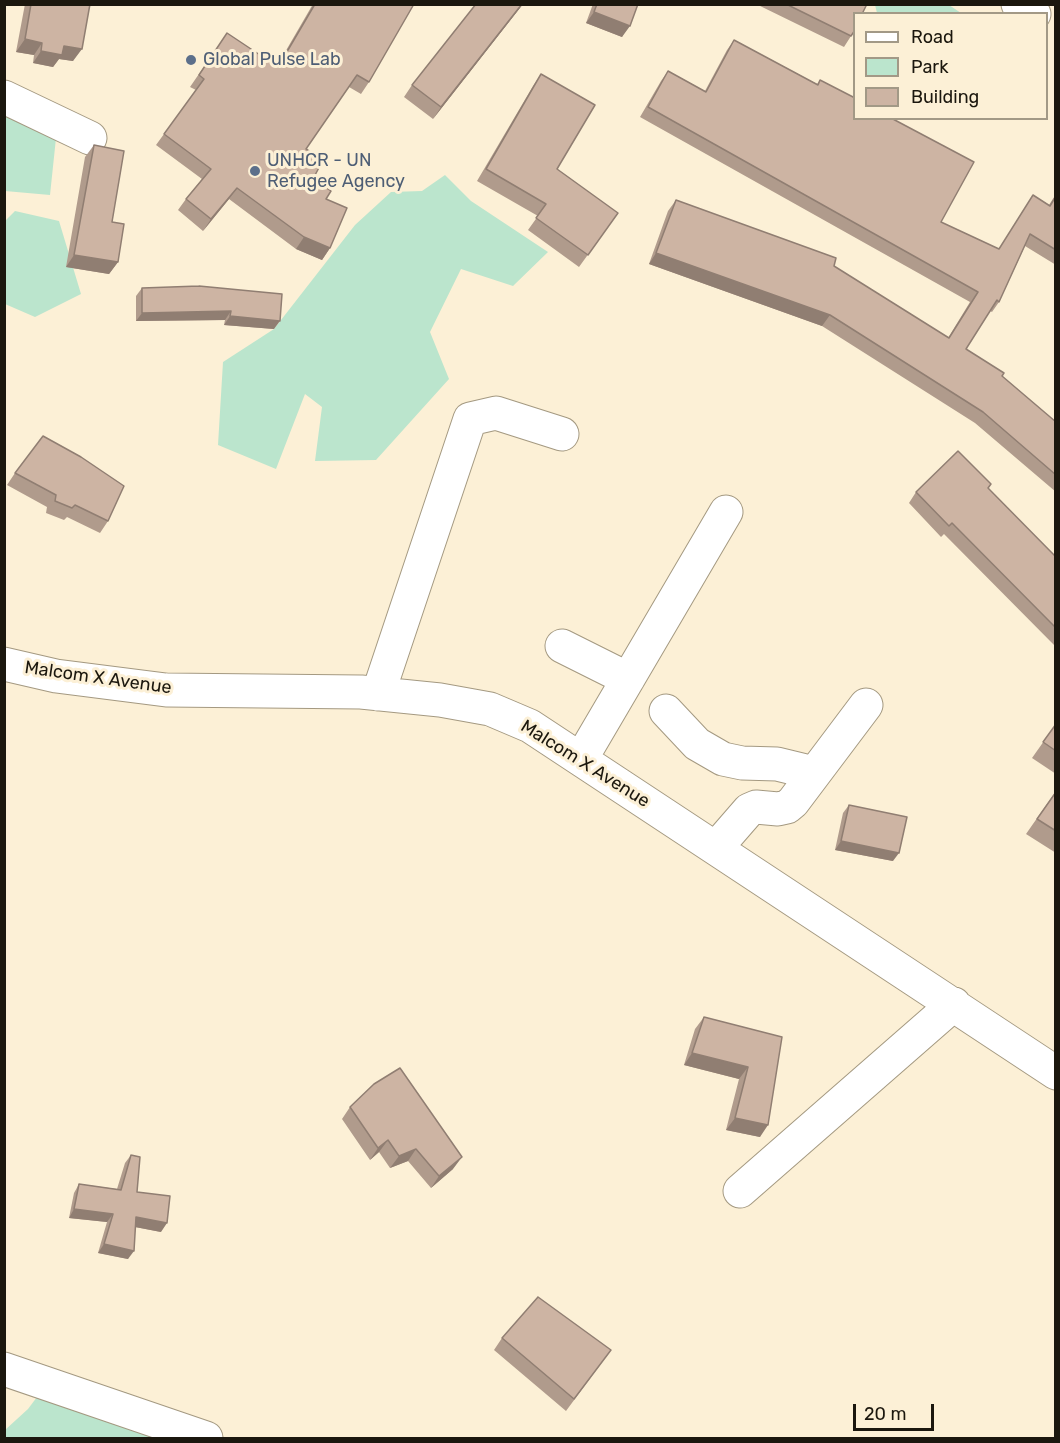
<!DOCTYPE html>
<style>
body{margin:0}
#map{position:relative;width:1060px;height:1443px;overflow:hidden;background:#fcf0d6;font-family:Rubik,sans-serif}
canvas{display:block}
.frame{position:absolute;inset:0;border:6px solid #1b170e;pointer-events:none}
.legend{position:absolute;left:853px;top:12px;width:195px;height:108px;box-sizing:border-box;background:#fcf0d6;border:2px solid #a29986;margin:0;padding:8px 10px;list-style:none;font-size:18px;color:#1b170e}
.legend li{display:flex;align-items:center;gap:12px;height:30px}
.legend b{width:30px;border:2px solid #a29986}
.scale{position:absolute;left:853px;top:1404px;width:81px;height:27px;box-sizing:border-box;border:3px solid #1b170e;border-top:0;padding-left:8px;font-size:18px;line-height:21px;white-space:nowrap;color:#1b170e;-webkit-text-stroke:4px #fcf0d6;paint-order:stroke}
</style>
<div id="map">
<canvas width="1060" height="1443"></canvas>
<div class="frame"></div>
<ul class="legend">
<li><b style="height:8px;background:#fff"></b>Road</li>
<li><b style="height:16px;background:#bbe5cd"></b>Park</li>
<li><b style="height:16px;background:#cdb4a3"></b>Building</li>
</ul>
<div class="scale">20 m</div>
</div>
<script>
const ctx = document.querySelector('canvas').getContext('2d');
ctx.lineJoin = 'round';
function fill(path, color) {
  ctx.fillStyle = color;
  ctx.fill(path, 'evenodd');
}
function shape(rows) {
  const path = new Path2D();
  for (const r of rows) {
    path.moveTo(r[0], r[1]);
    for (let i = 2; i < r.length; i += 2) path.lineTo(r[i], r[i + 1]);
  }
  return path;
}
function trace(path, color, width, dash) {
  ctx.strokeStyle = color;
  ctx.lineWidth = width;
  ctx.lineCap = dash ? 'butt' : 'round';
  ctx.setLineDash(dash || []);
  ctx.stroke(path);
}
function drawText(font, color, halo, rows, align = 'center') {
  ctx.font = font + ' Rubik,sans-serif';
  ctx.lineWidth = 6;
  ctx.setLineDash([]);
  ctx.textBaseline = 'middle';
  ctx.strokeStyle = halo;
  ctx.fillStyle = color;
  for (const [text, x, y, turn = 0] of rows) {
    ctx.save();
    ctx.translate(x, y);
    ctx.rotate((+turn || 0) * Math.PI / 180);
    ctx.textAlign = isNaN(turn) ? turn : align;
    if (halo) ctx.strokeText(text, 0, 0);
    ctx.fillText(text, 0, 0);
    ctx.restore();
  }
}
fill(shape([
 [875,5,949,5,961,13,877,13],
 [4,105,56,138,50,195,5,191],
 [445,175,471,201,548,252,513,286,461,269,430,332,449,379,376,460,315,461,322,407,305,394,276,469,218,445,223,362,274,329,355,225,391,192,422,191],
 [15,211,59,221,81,294,35,317,5,304,5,221],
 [125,1392,160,1407,193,1438,5,1438,5,1430,28,1409,40,1393,73,1404]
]), '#bbe5cd');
const minor = shape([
 [4,97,90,138],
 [562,646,628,679],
 [4,664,56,676,166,690,361,692,440,700,490,709,530,726,1056,1073],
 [378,694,470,419,496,413,562,434],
 [666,711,697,744,723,759,742,763,777,764,814,773],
 [581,759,726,512],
 [716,848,749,810,756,807,778,809,787,807,793,802,866,705],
 [740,1191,954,1004],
 [4,1369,206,1438]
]);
const major = shape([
 [1018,4,1034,14]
]);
trace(minor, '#a49981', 35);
trace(major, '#a49981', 35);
trace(minor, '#fff', 33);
trace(major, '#fff', 33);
fill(shape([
 [25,4,90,4,73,61,59,59,53,67,33,63,34,55,16,52],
 [313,4,414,4,369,82,361,94,349,87,306,149,313,179,326,199,330,248,322,260,296,249,229,199,203,231,178,210,186,199,202,179,156,145,196,90,190,87,227,33,277,66],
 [523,4,433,119,404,97,412,85],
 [593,4,638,4,622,37,586,23],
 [756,4,867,4,851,36,844,47],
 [734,40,817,84,820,80,941,222,999,249,1033,195,1049,205,1056,194,1056,265,1025,246,999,302,992,312,990,311,966,349,1002,376,1056,422,1056,492,975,423,822,326,649,264,668,211,676,200,834,266,948,338,970,302,640,117,661,81,668,71,705,91,727,50],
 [541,74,557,169,618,213,579,267,528,230,538,216,477,181,533,86],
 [94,145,112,222,118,262,109,274,66,267,85,157],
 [142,288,282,294,274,329,224,325,225,320,136,321,136,296],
 [15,473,108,521,100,533,67,517,64,520,46,513,47,507,7,485],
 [988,489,1056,557,1056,647,944,534,941,537,909,503,916,492],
 [1056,724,1056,774,1032,758],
 [1056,791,1056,853,1026,834],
 [849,805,893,861,835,850,843,813],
 [704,1017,782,1037,760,1137,726,1130,739,1079,684,1065,695,1029],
 [350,1107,453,1169,431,1188,408,1161,390,1168,379,1152,370,1160,342,1119],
 [131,1155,137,1192,161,1232,135,1227,128,1259,98,1253,107,1222,69,1218,74,1193,79,1184,117,1189,125,1163],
 [502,1338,611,1350,566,1411,494,1350]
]), '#b09b8c');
fill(shape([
 [522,4,523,4,433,119,441,107],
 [594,12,630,26,622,37,586,23],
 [25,39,42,43,34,55,16,52],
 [64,46,82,49,73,61,59,59,53,67,33,63,41,51],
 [237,188,229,199,203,231,211,219],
 [304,237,330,248,322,260,296,249],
 [656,253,830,315,822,326,649,264],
 [74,255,118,262,109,274,66,267],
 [231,311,225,320,136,321,142,313],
 [230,316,280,321,274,329,224,325],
 [841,841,899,853,893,861,835,850],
 [692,1053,748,1067,739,1079,684,1065],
 [735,1118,768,1125,760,1137,726,1130],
 [388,1140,379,1152,370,1160,378,1148],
 [416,1149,408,1161,390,1168,399,1156],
 [462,1157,453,1169,431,1188,439,1176],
 [74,1209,113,1214,107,1222,69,1218],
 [136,1217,167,1223,161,1232,130,1226],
 [104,1244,134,1251,128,1259,98,1253]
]), '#907e72');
const building = shape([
 [31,4,90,4,82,49,64,46,62,55,41,51,42,43,25,39,31,4],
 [315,4,414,4,369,82,357,75,306,149,323,160,313,179,331,191,326,199,347,208,330,248,304,237,237,188,211,219,186,199,211,169,164,134,204,79,199,75,227,33,278,67,315,4],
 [476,4,522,4,441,107,412,85,476,4],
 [597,4,638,4,630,26,594,12,597,4],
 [786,4,867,4,862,14,855,14,855,30,851,36,786,4],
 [734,40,818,85,820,80,855,98,855,118,891,118,974,162,941,222,999,249,1033,195,1050,206,1056,196,1056,250,1030,234,999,302,997,300,966,349,1004,373,1002,376,1056,422,1056,475,983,412,830,315,656,253,676,200,836,258,834,266,949,338,978,292,648,107,668,71,706,92,734,40],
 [541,74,595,105,557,169,618,213,588,255,536,218,546,204,486,169,541,74],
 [94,145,124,151,112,222,124,224,118,262,74,255,94,145],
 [199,286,282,294,280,321,230,316,231,311,142,313,142,288,199,286],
 [43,436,81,457,124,486,108,521,75,505,72,508,55,501,56,495,15,473,43,436],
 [958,451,991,484,988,488,1056,557,1056,628,952,523,949,526,916,492,958,451],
 [1056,724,1056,751,1043,742,1056,724],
 [1056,792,1056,831,1037,819,1056,792],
 [849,805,907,817,899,853,841,841,849,805],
 [704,1017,782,1037,768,1125,735,1118,748,1067,692,1053,704,1017],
 [400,1068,462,1157,439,1176,416,1149,399,1156,388,1140,378,1148,350,1107,374,1084,400,1068],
 [131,1155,140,1157,137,1192,170,1196,167,1223,136,1217,134,1251,104,1244,113,1214,74,1209,79,1184,121,1190,131,1155],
 [538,1297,611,1350,574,1399,502,1338,538,1297]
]);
fill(building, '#cdb4a3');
trace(building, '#907e72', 1.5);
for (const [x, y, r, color] of [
 [191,60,6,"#5c6f8a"],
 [255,171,6,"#5c6f8a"]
]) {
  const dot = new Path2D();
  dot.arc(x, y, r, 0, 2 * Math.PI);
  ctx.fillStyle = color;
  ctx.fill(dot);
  trace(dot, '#fcf0d6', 2);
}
drawText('18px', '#4e5e75', '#fcf0d6', [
 ["Global Pulse Lab",203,60],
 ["UNHCR - UN",267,161],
 ["Refugee Agency",267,182]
], 'left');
drawText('18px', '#1b170e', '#fcf0d6', [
 ["Malcom X Avenue",98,678,8],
 ["Malcom X Avenue",585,764,32]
]);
</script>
